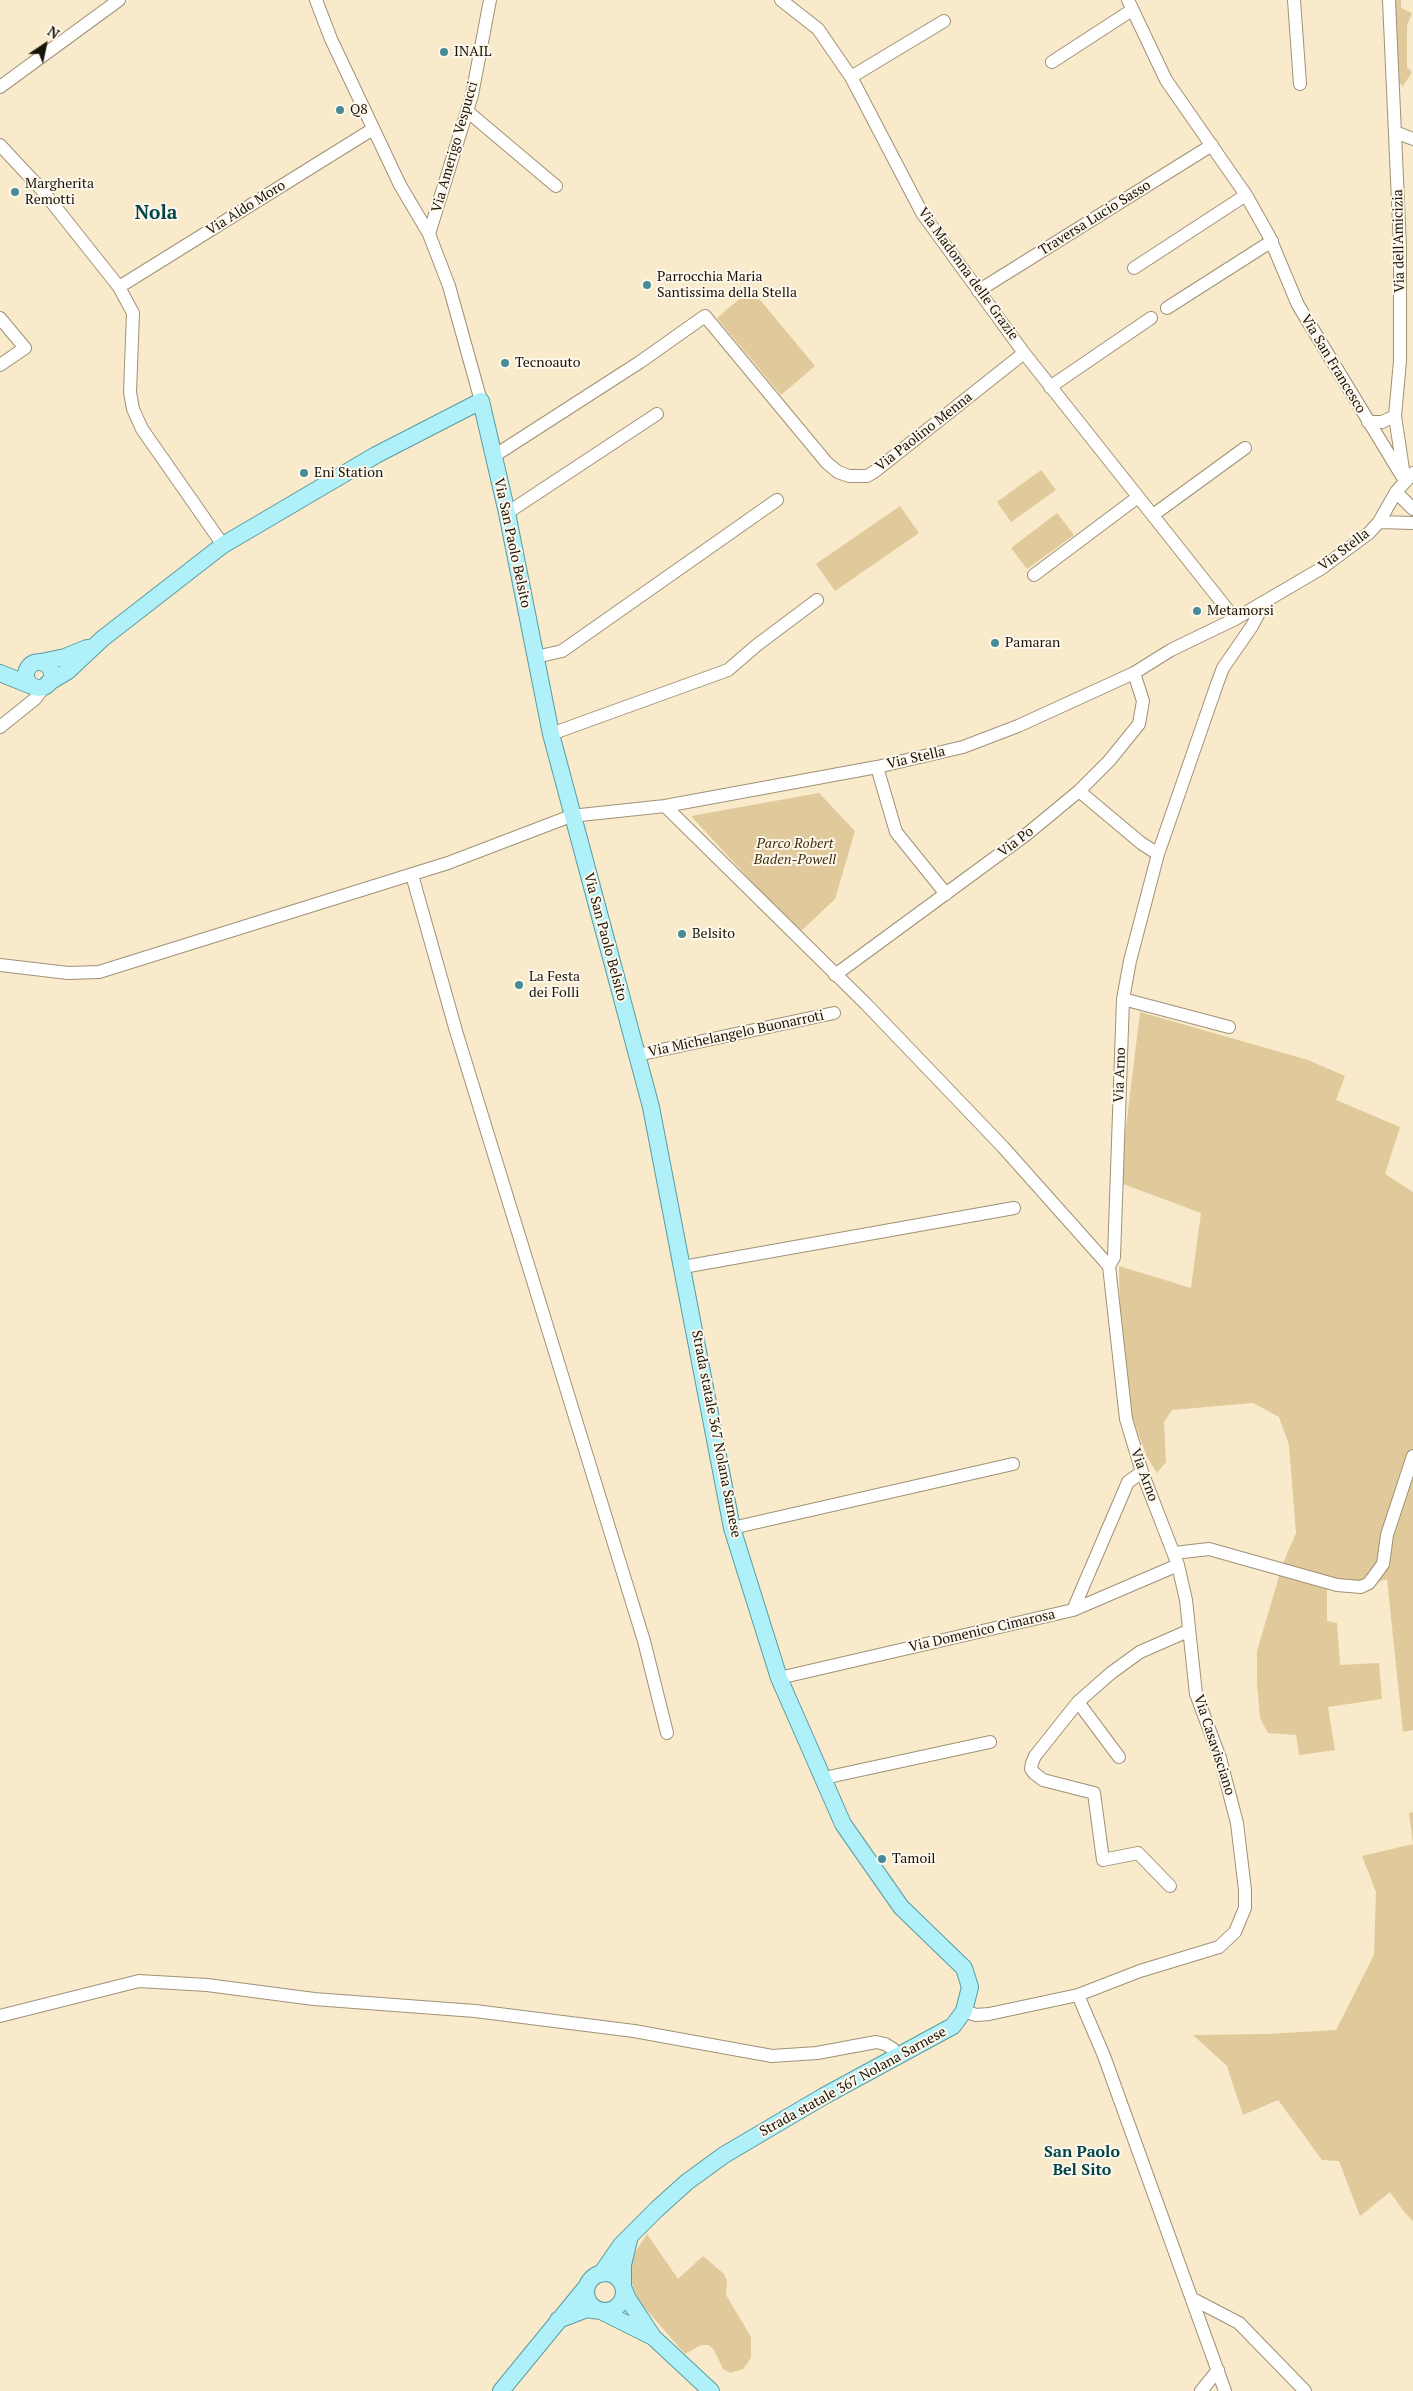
<!DOCTYPE html>
<style>
body{margin:0}
#map{position:relative;width:1413px;height:2391px;overflow:hidden;background:#f9eacb;font-family:"PT Serif",serif}
canvas{display:block}
.north{position:absolute;left:20px;top:20px;width:50px;height:50px;-webkit-text-stroke:4px #fef8ec;paint-order:stroke;rotate:34deg;font-size:14px;font-weight:700;line-height:20px;text-align:center;color:#191409}
.north::after{content:'';display:block;margin:auto;width:18px;height:22px;background:#191409;clip-path:polygon(50% 0,100% 100%,50% 72%,0 100%)}
</style>
<div id="map">
<canvas width="1413" height="2391"></canvas>
<div class="north">N</div>
</div>
<script>
const ctx = document.querySelector('canvas').getContext('2d');
ctx.lineJoin = 'round';
function fill(path, color) {
  ctx.fillStyle = color;
  ctx.fill(path, 'evenodd');
}
function shape(rows) {
  const path = new Path2D();
  for (const r of rows) {
    if (r.length === 3) {
      path.moveTo(r[0] + r[2], r[1]);
      path.arc(r[0], r[1], r[2], 0, 2 * Math.PI);
      continue;
    }
    path.moveTo(r[0], r[1]);
    for (let i = 2; i < r.length; i += 2) path.lineTo(r[i], r[i + 1]);
  }
  return path;
}
function trace(path, color, width, dash) {
  ctx.strokeStyle = color;
  ctx.lineWidth = width;
  ctx.lineCap = dash ? 'butt' : 'round';
  ctx.setLineDash(dash || []);
  ctx.stroke(path);
}
function drawText(font, color, halo, rows, align = 'center') {
  ctx.font = font + ' "PT Serif",serif';
  ctx.lineWidth = 4;
  ctx.setLineDash([]);
  ctx.textBaseline = 'middle';
  ctx.strokeStyle = halo;
  ctx.fillStyle = color;
  for (const [text, x, y, turn = 0] of rows) {
    ctx.save();
    ctx.translate(x, y);
    ctx.rotate((+turn || 0) * Math.PI / 180);
    ctx.textAlign = isNaN(turn) ? turn : align;
    if (halo) ctx.strokeText(text, 0, 0);
    ctx.fillText(text, 0, 0);
    ctx.restore();
  }
}
fill(shape([
 [1393,0,1401,0,1401,8,1412,13,1407,26,1407,67,1412,72,1403,86,1398,82],
 [751,289,815,366,781,395,717,318],
 [1041,470,1056,490,1011,522,997,502],
 [900,506,919,533,835,591,816,564],
 [1057,513,1074,535,1027,569,1011,548],
 [819,793,855,831,835,899,799,933,691,816],
 [1140,1012,1308,1060,1345,1076,1336,1100,1400,1127,1385,1174,1413,1192,1413,1730,1403,1732,1387,1579,1373,1584,1327,1589,1327,1621,1337,1623,1340,1665,1379,1663,1382,1699,1328,1707,1335,1750,1299,1755,1296,1735,1268,1733,1260,1718,1257,1683,1257,1651,1283,1563,1296,1533,1289,1445,1279,1417,1253,1403,1172,1410,1164,1422,1166,1462,1157,1473,1147,1457,1132,1417,1120,1318,1119,1266,1191,1288,1201,1213,1123,1184,1124,1144],
 [1413,1812,1413,2221,1405,2213,1390,2192,1360,2216,1339,2161,1322,2160,1278,2100,1243,2115,1227,2066,1193,2035,1267,2034,1336,2030,1374,1955,1376,1892,1362,1856,1413,1844,1409,1813],
 [647,2234,678,2279,703,2256,724,2274,727,2281,726,2295,751,2337,751,2358,743,2369,730,2373,723,2369,714,2350,709,2345,701,2345,685,2354,638,2300,631,2280,631,2269,633,2256]
]), '#e0c99a');
const minor = shape([
 [316,0,331,39,400,185,429,234,449,286,481,401],
 [781,0,818,29,851,77,922,213,1024,353,1235,619],
 [1128,0,1166,80,1246,195,1269,236,1298,305,1405,481],
 [1294,0,1300,84],
 [1389,0,1400,246,1400,361,1395,416,1404,476],
 [1052,62,1132,10],
 [851,77,944,21],
 [0,87,119,0],
 [467,111,556,186],
 [1395,132,1413,139],
 [0,145,42,190,119,287,133,313,130,392,133,409,142,429,223,545],
 [429,234,472,95,490,0],
 [1134,268,1246,195],
 [119,287,373,129],
 [978,291,1212,145],
 [1167,308,1272,241],
 [0,318,25,348,0,365],
 [1050,387,1151,318],
 [1368,422,1382,422,1395,416],
 [494,456,640,362,705,316,827,463,838,472,849,476,867,476,874,472,1024,353],
 [1396,492,1413,509],
 [507,513,657,414],
 [1153,515,1245,448],
 [1379,522,1413,523],
 [1034,575,1138,497],
 [536,657,562,651,777,500],
 [0,727,35,699,45,686],
 [551,734,728,670,757,645,817,600],
 [877,767,896,832,946,894],
 [1079,791,1141,843,1158,854],
 [665,806,866,1004,1003,1147,1109,1266],
 [412,875,456,1031,644,1641,667,1733],
 [0,965,68,973,99,972,448,863,571,816,665,806,877,767,963,747,1018,726,1134,673,1171,650,1235,619,1322,568,1369,533,1379,522,1396,492,1413,473],
 [835,975,1027,834,1079,791,1109,761,1139,724,1143,701,1134,673],
 [1123,999,1229,1027],
 [637,1055,834,1013],
 [683,1267,1014,1208],
 [732,1528,1013,1464],
 [1174,1553,1209,1549,1337,1585,1361,1587,1369,1583,1383,1564,1387,1535,1413,1456],
 [1073,1610,1128,1482,1142,1472],
 [779,1678,1073,1610,1178,1565],
 [1078,1702,1119,1757],
 [824,1778,990,1742],
 [1170,1886,1138,1853,1103,1860,1094,1793,1043,1780,1034,1773,1031,1769,1032,1763,1035,1756,1078,1702,1111,1673,1140,1652,1188,1631],
 [1078,1995,1140,1971,1219,1947,1235,1932,1245,1908,1245,1890,1237,1823,1220,1758,1196,1694,1186,1600,1178,1565,1142,1472,1126,1419,1109,1266,1114,1257,1123,999,1130,961,1158,854,1217,684,1223,668,1252,626,1265,602],
 [964,2011,976,2015,989,2014,1078,1995,1104,2056,1225,2391],
 [0,2016,139,1981,207,1985,314,1999,475,2011,634,2031,772,2056,817,2053,876,2042,885,2044,893,2049,897,2056],
 [1193,2299,1239,2323,1305,2391],
 [1201,2391,1218,2370]
]);
const major = shape([
 [41,662,65,657,87,648],
 [39,675,13],
 [0,673,32,686],
 [48,683,68,671,102,639,223,545,376,455,481,401,507,513,551,734,651,1107,732,1528,779,1678,843,1824,901,1907,964,1968,970,1987,964,2011,953,2026,824,2096,724,2155,687,2182,657,2209,621,2245,601,2274],
 [629,2240,623,2265,623,2287,628,2299,653,2337,711,2391],
 [605,2292,19],
 [558,2320,587,2309,593,2310,601,2311,651,2336],
 [501,2391,587,2286]
]);
trace(minor, '#a09276', 14);
trace(major, '#599ca2', 18);
trace(minor, '#fff', 12);
trace(major, '#b0f0f9', 16);
for (const [x, y, r, color] of [
 [444,52,5,"#468c96"],
 [340,110,5,"#468c96"],
 [15,192,5,"#468c96"],
 [647,285,5,"#468c96"],
 [505,363,5,"#468c96"],
 [304,473,5,"#468c96"],
 [1197,611,5,"#468c96"],
 [995,643,5,"#468c96"],
 [682,934,5,"#468c96"],
 [519,985,5,"#468c96"],
 [882,1859,5,"#468c96"]
]) {
  const dot = new Path2D();
  dot.arc(x, y, r, 0, 2 * Math.PI);
  ctx.fillStyle = color;
  ctx.fill(dot);
  trace(dot, '#fef8ec', 2);
}
drawText('14px', '#191409', '#fef8ec', [
 ["INAIL",454,52],
 ["Q8",350,110],
 ["Margherita",25,184],
 ["Remotti",25,200],
 ["Parrocchia Maria",657,277],
 ["Santissima della Stella",657,293],
 ["Tecnoauto",515,363],
 ["Eni Station",314,473],
 ["Metamorsi",1207,611],
 ["Pamaran",1005,643],
 ["Belsito",692,934],
 ["La Festa",529,977],
 ["dei Folli",529,993],
 ["Tamoil",892,1859]
], 'left');
drawText('14px', '#191409', '#fef8ec', [
 ["Via Amerigo Vespucci",455,147,-74],
 ["Via Aldo Moro",246,208,-32],
 ["Traversa Lucio Sasso",1095,218,-32],
 ["Via dell'Amicizia",1399,241,-91],
 ["Via Madonna delle Grazie",968,274,54],
 ["Via San Francesco",1333,364,59],
 ["Via Paolino Menna",924,432,-38],
 ["Via San Paolo Belsito",512,543,78],
 ["Via Stella",1344,550,-37],
 ["Via Stella",916,758,-13],
 ["Via Po",1016,842,-37],
 ["Via San Paolo Belsito",605,937,75],
 ["Via Michelangelo Buonarroti",736,1034,-12],
 ["Via Arno",1120,1075,-88],
 ["Strada statale 367 Nolana Sarnese",716,1434,79],
 ["Via Arno",1144,1475,70],
 ["Via Domenico Cimarosa",982,1631,-13],
 ["Via Casavisciano",1214,1745,72],
 ["Strada statale 367 Nolana Sarnese",853,2082,-29]
]);
drawText('italic 14px', '#41320e', '#fef8ec', [
 ["Parco Robert",795,844],
 ["Baden-Powell",795,860]
]);
drawText('bold 16px', '#01444b', '#fef8ec', [
 ["San Paolo",1082,2152],
 ["Bel Sito",1082,2170]
]);
drawText('bold 19px', '#01444b', '#fef8ec', [
 ["Nola",156,214]
]);
</script>
